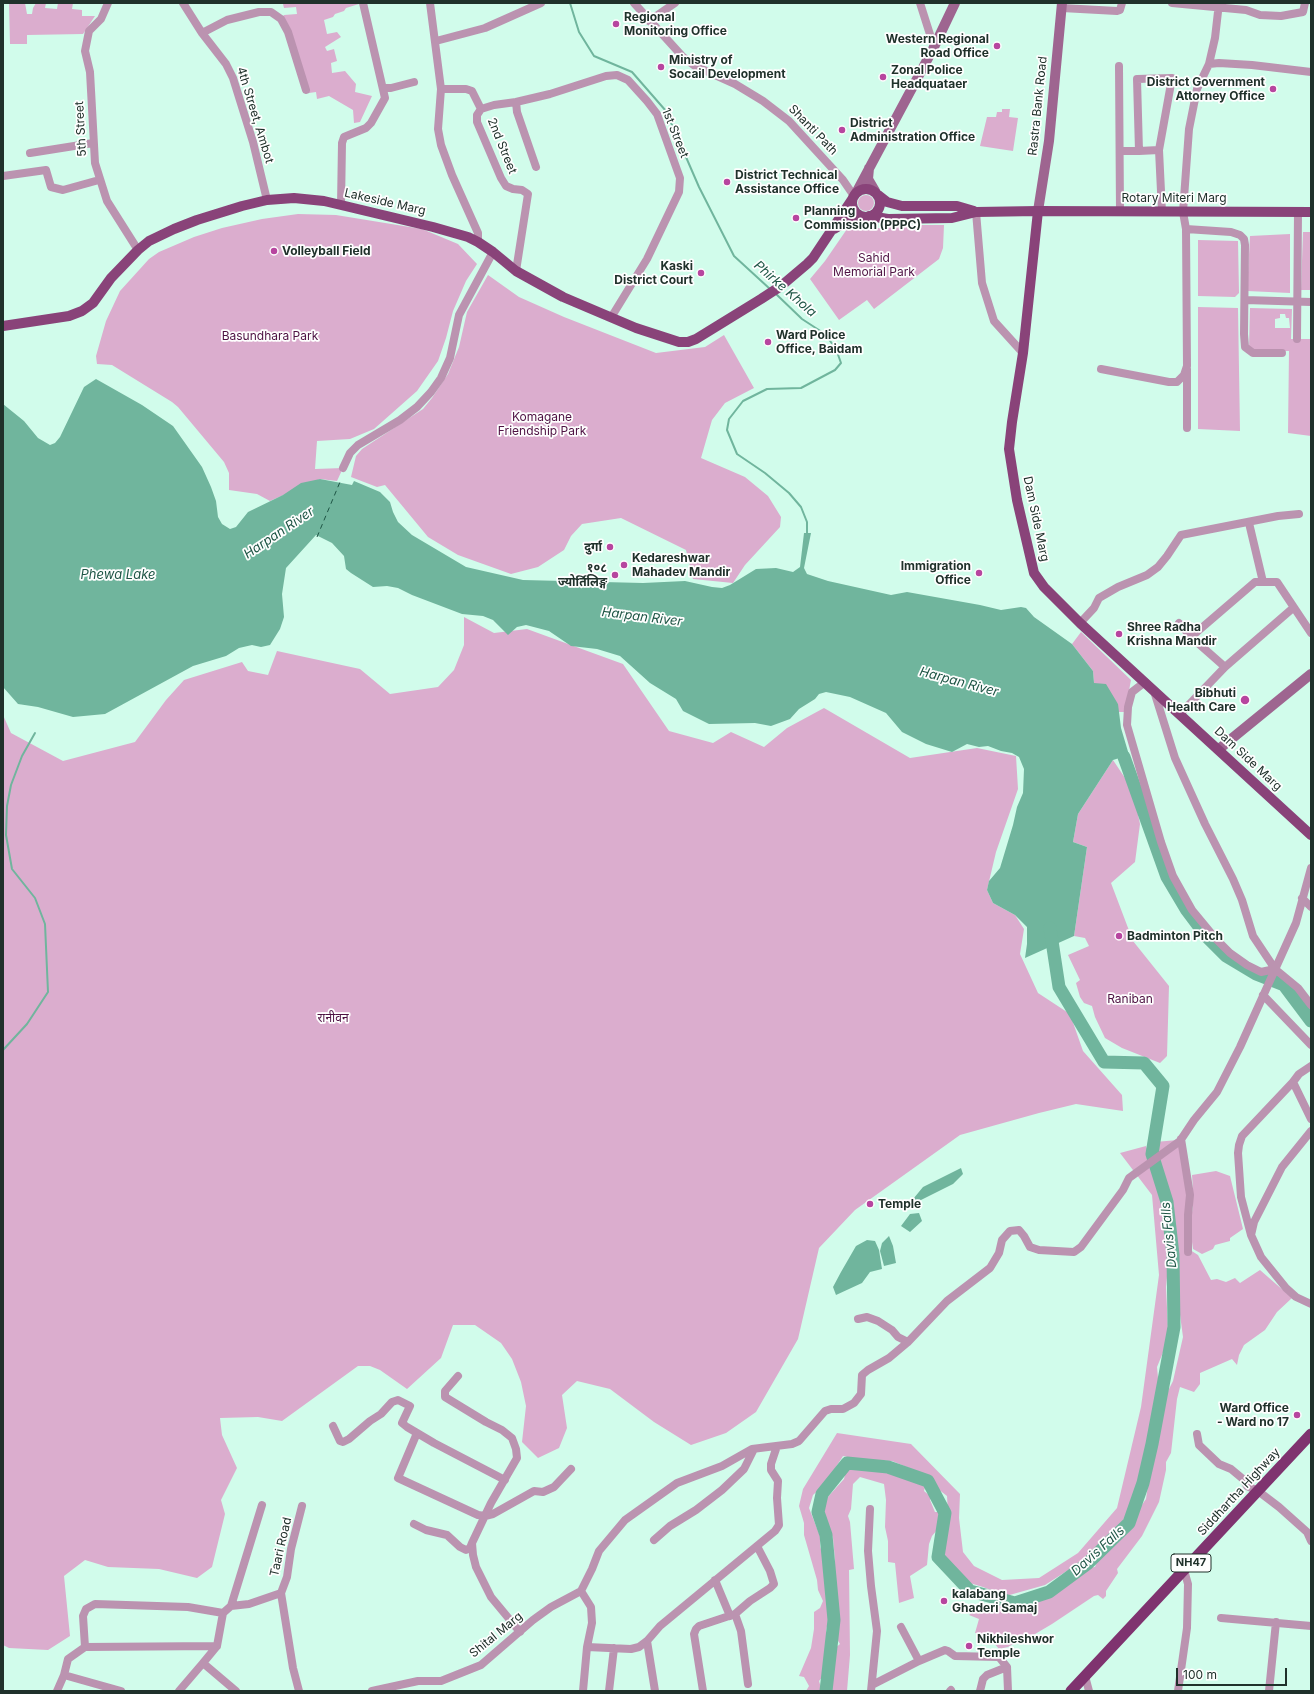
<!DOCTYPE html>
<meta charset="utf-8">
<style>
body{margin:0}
#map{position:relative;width:1314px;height:1694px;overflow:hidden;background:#d1fceb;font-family:Inter,sans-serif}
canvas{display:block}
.frame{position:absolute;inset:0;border:4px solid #20312b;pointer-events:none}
.scale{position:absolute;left:1176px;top:1668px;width:111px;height:18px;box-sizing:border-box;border:2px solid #20312b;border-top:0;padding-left:5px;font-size:12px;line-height:14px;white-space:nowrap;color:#20312b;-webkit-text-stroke:3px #fefefe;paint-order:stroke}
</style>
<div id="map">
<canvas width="1314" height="1694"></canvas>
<div class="frame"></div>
<div class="scale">100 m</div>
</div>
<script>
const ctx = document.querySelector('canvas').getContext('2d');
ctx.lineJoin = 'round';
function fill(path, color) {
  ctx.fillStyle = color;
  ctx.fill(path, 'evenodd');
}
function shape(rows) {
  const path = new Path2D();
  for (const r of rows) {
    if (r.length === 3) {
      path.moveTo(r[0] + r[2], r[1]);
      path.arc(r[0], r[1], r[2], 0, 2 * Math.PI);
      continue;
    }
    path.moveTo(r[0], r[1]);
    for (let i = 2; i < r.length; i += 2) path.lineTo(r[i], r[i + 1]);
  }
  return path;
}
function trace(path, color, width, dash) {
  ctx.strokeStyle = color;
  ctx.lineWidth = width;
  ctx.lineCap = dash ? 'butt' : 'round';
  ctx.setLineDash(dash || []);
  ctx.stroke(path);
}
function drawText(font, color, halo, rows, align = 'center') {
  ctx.font = font + ' Inter,"Noto Sans Devanagari",sans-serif';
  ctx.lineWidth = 3.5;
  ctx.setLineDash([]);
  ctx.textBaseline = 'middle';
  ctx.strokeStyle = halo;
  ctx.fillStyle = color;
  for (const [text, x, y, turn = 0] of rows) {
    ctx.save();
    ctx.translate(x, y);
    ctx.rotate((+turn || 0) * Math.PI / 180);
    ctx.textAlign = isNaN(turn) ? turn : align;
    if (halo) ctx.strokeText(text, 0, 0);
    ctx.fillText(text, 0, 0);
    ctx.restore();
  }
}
fill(shape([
 [9,3,25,3,27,14,32,14,33,8,36,3,46,3,45,8,57,9,58,3,73,3,72,9,82,10,82,16,95,16,83,34,27,35,27,44,10,44],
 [288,3,358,3,359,4,346,8,344,11,335,14,333,17,324,20,327,34,337,32,341,37,325,47,327,51,334,49,337,61,331,63,332,73,345,71,356,84,355,92,372,96,360,122,354,123,353,110,329,96,317,99,316,92,309,93,306,90,281,19,284,15,297,14,296,7,284,8,283,4],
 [1002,109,1010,109,1009,117,1018,118,1013,151,980,146,987,117,996,117,997,112,1002,112],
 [866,203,8],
 [298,214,336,215,422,229,458,244,477,264,466,281,453,311,446,338,438,361,417,391,374,429,350,439,317,441,315,469,343,468,337,481,320,479,270,501,257,494,229,490,229,473,224,462,178,407,172,402,112,365,97,364,96,356,106,321,120,291,149,259,159,252,194,237,222,228,262,219],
 [890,225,944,225,943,248,939,259,874,309,867,300,839,320,810,279,825,261,847,229,851,228,881,228],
 [1303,232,1311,232,1311,290,1301,290],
 [1290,234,1290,293,1247,291,1250,236],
 [1198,240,1238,241,1239,293,1235,297,1198,296],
 [488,275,519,297,564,317,656,353,705,347,724,335,754,388,725,403,712,420,701,458,745,477,768,496,781,517,780,527,745,565,733,583,693,579,686,550,621,518,582,524,571,536,564,550,538,567,511,574,458,555,428,537,385,485,377,487,351,477,356,456,362,449,423,409,432,398,448,374,459,347,467,312],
 [1198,307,1238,308,1240,431,1198,429],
 [1250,308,1292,309,1291,339,1311,339,1311,436,1288,433,1289,351,1252,351,1249,348],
 [1280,314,1285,314,1286,318,1289,318,1290,328,1275,328,1275,319,1280,318],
 [464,617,494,633,527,629,623,664,669,731,713,743,731,732,764,747,787,728,824,708,910,758,977,748,1016,756,1018,789,996,852,987,890,993,903,1015,915,1024,929,1020,954,1038,993,1070,1014,1083,1051,1122,1095,1123,1111,1076,1104,1039,1113,960,1135,855,1210,819,1248,798,1339,756,1412,726,1433,691,1445,654,1422,610,1389,577,1381,562,1395,567,1428,559,1448,538,1458,522,1442,526,1406,521,1382,512,1359,501,1343,475,1325,453,1325,441,1358,407,1389,380,1370,370,1366,358,1366,282,1421,258,1417,220,1418,222,1435,237,1468,221,1500,225,1514,212,1567,197,1578,159,1569,108,1567,85,1560,64,1576,70,1636,48,1650,9,1648,3,1645,3,715,11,733,63,761,135,742,166,700,184,680,242,662,248,671,268,675,277,651,360,669,390,694,438,687,454,670,464,645],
 [1081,632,1131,680,1125,712,1118,712,1118,704,1094,683,1093,671,1072,644],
 [1113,760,1133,790,1140,824,1135,862,1111,883,1133,941,1169,986,1167,1056,1160,1063,1122,1048,1105,1038,1095,1017,1092,1006,1084,1003,1080,997,1076,983,1080,980,1068,955,1089,946,1085,938,1074,936,1087,847,1073,842,1078,814],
 [1178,1140,1188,1194,1187,1248,1198,1255,1211,1280,1217,1279,1226,1282,1235,1278,1240,1283,1260,1270,1292,1298,1277,1312,1265,1330,1244,1345,1239,1355,1237,1365,1232,1359,1200,1373,1200,1384,1194,1392,1180,1387,1177,1399,1171,1453,1166,1462,1166,1470,1159,1502,1142,1536,1117,1569,1118,1573,1106,1591,1106,1596,1103,1599,1098,1595,1094,1596,1052,1624,1030,1637,1023,1637,1020,1640,1008,1647,999,1649,994,1643,994,1635,975,1633,979,1619,969,1615,978,1606,991,1609,993,1605,1000,1602,1015,1605,1021,1604,1026,1599,1040,1600,1048,1596,1059,1586,1084,1568,1095,1567,1100,1554,1134,1522,1137,1512,1146,1499,1149,1478,1147,1469,1157,1442,1165,1397,1173,1381,1183,1337,1176,1285,1170,1209,1154,1154,1155,1142],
 [1146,1146,1165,1201,1169,1258,1166,1287,1168,1329,1164,1350,1157,1367,1159,1389,1154,1403,1142,1465,1142,1476,1134,1505,1126,1515,1114,1536,1101,1549,1045,1585,1006,1596,983,1587,963,1581,942,1558,948,1513,947,1496,914,1470,892,1461,861,1460,843,1456,825,1484,813,1495,809,1508,820,1536,820,1546,826,1566,828,1580,826,1585,832,1610,828,1621,826,1631,829,1663,824,1675,819,1681,822,1691,806,1691,809,1686,804,1677,799,1676,811,1648,814,1629,814,1612,820,1608,823,1601,818,1590,817,1580,804,1535,804,1523,799,1506,803,1489,837,1433,911,1444,960,1494,959,1518,963,1552,974,1566,1002,1580,1039,1578,1078,1553,1117,1508,1141,1407,1159,1275,1152,1195,1120,1153],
 [1216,1171,1230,1176,1243,1229,1230,1238,1230,1241,1215,1245,1213,1249,1202,1254,1193,1249,1192,1242,1190,1225,1193,1206,1193,1190,1192,1175],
 [849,1466,859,1466,862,1469,870,1468,880,1471,886,1469,899,1473,906,1474,907,1476,908,1475,919,1481,924,1481,926,1484,924,1491,930,1496,931,1498,930,1500,935,1512,939,1512,942,1516,939,1519,937,1530,932,1536,929,1544,927,1565,910,1576,914,1598,899,1603,895,1563,888,1562,888,1541,885,1527,886,1500,884,1484,860,1477,853,1484,851,1509,848,1516,850,1522,854,1569,849,1570,850,1655,847,1691,830,1691,831,1682,834,1673,834,1649,840,1644,834,1634,838,1613,835,1597,836,1588,833,1575,835,1560,833,1538,824,1514,823,1507,826,1499,844,1479,846,1470]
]), '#dbadce');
fill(shape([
 [96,379,142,405,173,426,202,467,211,487,216,501,218,517,222,524,230,529,236,527,248,512,283,495,301,483,320,479,352,485,354,481,380,492,390,502,393,512,398,522,412,535,466,567,523,580,643,583,685,581,712,587,722,588,730,585,756,569,776,568,793,572,800,567,804,533,811,533,804,568,807,574,828,581,891,595,907,592,980,605,1001,610,1021,607,1026,608,1034,617,1072,644,1093,671,1094,683,1106,684,1118,704,1121,728,1129,755,1113,760,1078,814,1073,842,1087,847,1074,936,1025,958,1027,944,1027,927,1015,915,993,903,987,890,989,881,1000,868,1013,825,1017,807,1023,793,1024,769,1019,757,1012,753,1001,751,988,746,979,747,967,744,952,752,926,744,902,732,886,713,850,697,826,692,819,694,815,699,799,709,790,719,771,726,755,723,709,724,683,711,676,699,650,683,620,656,597,649,571,646,549,631,526,625,517,627,508,635,493,620,483,616,462,614,412,595,398,588,387,586,373,587,351,573,346,569,344,556,332,543,316,535,286,568,282,594,284,617,280,629,270,645,261,647,252,645,239,648,226,656,193,666,105,714,73,717,38,707,18,704,3,687,3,404,24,421,38,438,50,445,55,443,60,437,84,387],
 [961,1168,963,1174,953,1184,921,1200,921,1206,909,1204,923,1187],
 [919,1213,922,1221,910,1232,901,1226,910,1214],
 [889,1236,893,1246,896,1263,884,1266,880,1251,882,1243],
 [867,1240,875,1241,879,1250,882,1269,870,1272,862,1283,836,1295,833,1287,841,1272,856,1246]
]), '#70b59d');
trace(shape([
 [570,3,579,32,594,56,632,72,666,111,699,187,734,256,770,289],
 [775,293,802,319,825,334,836,349,841,363,835,370,801,388,767,389,743,401,729,419,727,430,737,454,765,473,789,493,801,507,807,522,807,533],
 [3,1050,27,1024,48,992,45,924,35,898,12,869,6,835,7,806,11,785,22,756,35,733]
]), '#70b59d', 2);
trace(shape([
 [1124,757,1167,877,1186,909,1207,937,1226,956,1256,974,1284,985,1311,1021],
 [826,1691,834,1620,826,1535,818,1512,822,1494,847,1463,888,1467,928,1481,945,1513,938,1557,970,1591,1015,1603,1049,1592,1087,1564,1129,1523,1143,1483,1152,1444,1174,1327,1173,1255,1167,1202,1152,1154,1163,1086,1144,1063,1104,1062,1059,987,1050,928]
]), '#70b59d', 13);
trace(shape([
 [317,537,340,482]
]), '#1e5545', 1, [5, 4]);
trace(shape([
 [108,3,101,19,89,31,85,51,90,72,95,163,107,201,138,250],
 [183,3,202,33,226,64,233,78,253,142,267,200],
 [430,3,441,89,466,89,472,91,481,109],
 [634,3,683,57,695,66,735,84,763,101,789,121,843,180,854,196],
 [920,3,934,47],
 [1172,3,1246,10,1260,15,1281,16,1303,12,1305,3],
 [1062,8,1117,11,1120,10,1122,3],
 [649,21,675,3],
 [202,33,227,20,259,12,271,12,281,19,288,32,306,90],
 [436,41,485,28,541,3],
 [1209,64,1219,63,1252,65,1311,72],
 [1119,66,1120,211],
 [384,88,391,88,414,82],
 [441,89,438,129,441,145,452,175,478,233,478,242],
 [516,102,517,112,536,167],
 [481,109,494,105,516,102,550,94,606,76,617,75,628,80,647,101,657,114,680,178,679,192,647,259,612,316],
 [481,109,477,115,477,122,501,178,506,186,513,189,522,190,528,194,516,271],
 [1120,151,1139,151,1137,79,1172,78,1159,150,1162,212],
 [1139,151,1159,150],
 [30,153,93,143],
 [3,176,46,170,51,187,63,190,99,180],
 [341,205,342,143,344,137,366,128,371,123,385,98,363,3],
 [976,212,982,283,994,321,1023,353],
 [1186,229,1231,232,1240,235,1244,239,1245,245,1244,334,1245,347,1253,353,1282,353],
 [1245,300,1311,302],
 [1297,339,1298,212],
 [1101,369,1169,382,1177,382,1184,375,1187,366,1186,229,1183,212,1189,129,1197,89,1209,64,1215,38,1219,3],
 [1187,428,1187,369],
 [343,468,350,453,358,445,400,420,417,407,431,392,441,378,450,358,459,315,493,252],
 [1249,523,1263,582],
 [1080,623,1094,608,1099,598,1118,587,1147,575,1158,567,1167,556,1181,535,1278,516,1299,514],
 [1179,623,1191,637,1225,667],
 [1191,637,1255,582,1277,582,1311,633],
 [1145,682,1132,692,1128,707,1127,725,1161,842,1173,876,1192,910,1216,939,1230,953,1247,965,1261,972,1275,969],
 [1154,691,1175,758,1205,824,1233,879,1242,900,1253,936,1275,969,1298,988,1311,1005],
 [1180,714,1225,667,1293,608],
 [1302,898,1311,907],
 [1263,995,1311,1045],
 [1311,1066,1299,1074,1293,1082,1311,1119],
 [1311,1131,1282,1167,1254,1222,1251,1235,1261,1257,1286,1288,1296,1297,1311,1304],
 [1181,1139,1190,1195,1188,1215,1188,1252],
 [1251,1235,1241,1197,1238,1153,1239,1145,1242,1136,1293,1082],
 [858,1319,867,1317,878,1321,892,1330,898,1337,908,1342],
 [458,1376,445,1391,445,1397,486,1422,502,1430,512,1438,516,1449,517,1458,491,1503,472,1543,473,1555,476,1567,491,1597,520,1632],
 [333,1426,340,1441,343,1442,349,1439,370,1421,381,1414,392,1402,398,1400,410,1406,402,1423,407,1427,434,1443,505,1480],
 [417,1433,398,1478,478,1515,485,1516,493,1514,534,1491,543,1492,554,1487,571,1469],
 [1197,1434,1199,1445,1219,1464,1231,1469,1243,1479,1247,1486,1258,1491,1279,1507,1307,1532,1311,1541],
 [870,1509,868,1551,871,1586,877,1631,871,1691],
 [414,1524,426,1530,447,1535,460,1547,466,1550,470,1548,472,1543],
 [654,1540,670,1526,696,1510,722,1490,744,1469,754,1449],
 [715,1580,730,1616],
 [581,1591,592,1569,599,1551,625,1520,677,1483,722,1466,752,1449,792,1444,799,1441,825,1411,831,1409,843,1409,854,1403,861,1394,862,1375,868,1370,889,1358,908,1342,947,1301,990,1268,999,1253,1002,1240,1010,1231,1019,1230,1024,1236,1030,1247,1039,1250,1074,1252,1081,1247,1123,1190,1129,1178,1180,1141,1194,1120,1217,1092,1240,1047,1296,923,1311,868],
 [581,1591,591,1607,592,1623,587,1647,583,1691],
 [281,1593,293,1668,299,1691],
 [281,1593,287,1577,291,1549,302,1506],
 [231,1606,249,1604,281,1593],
 [223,1613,231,1606,262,1505],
 [735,1614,741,1631,748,1684],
 [1221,1618,1311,1626],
 [901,1627,919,1661,945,1650,948,1651,955,1656,999,1657,1007,1667,1008,1691],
 [647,1641,655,1691],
 [85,1647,217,1646],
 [587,1647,631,1649,639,1647,647,1641,660,1626,775,1531,779,1525,777,1498,778,1481,771,1470,771,1464,777,1446],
 [64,1675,121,1691],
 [1085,1676,1089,1691],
 [872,1685,919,1661],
 [57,1691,64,1675,68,1659,85,1647,83,1616,86,1609,95,1604,188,1607,223,1613,217,1646,203,1663,236,1691],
 [179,1691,203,1663],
 [372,1691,418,1681,441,1681,481,1665,533,1620,551,1607,581,1591],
 [609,1691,614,1648],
 [703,1691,694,1634,696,1629,699,1626,735,1614,750,1601,770,1588,774,1584,770,1571,757,1546],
 [950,1691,951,1690],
 [980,1691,983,1679,987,1675,1007,1667],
 [1178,1691,1187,1628,1188,1584,1184,1570],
 [1269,1691,1276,1622]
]), '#bb93b0', 8);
trace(shape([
 [869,168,868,179,875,191],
 [856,193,934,47,955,3],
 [1038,211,1049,141,1062,3],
 [1219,749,1311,674]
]), '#9e6590', 10);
trace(shape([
 [866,203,14],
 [878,195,887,202,902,206,957,206,974,211],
 [1038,211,1023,353,1012,422,1009,449,1017,500,1034,573,1044,587,1080,623,1311,835],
 [869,216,888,219,952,218,976,212,1038,211,1311,212],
 [834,229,849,220,865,217],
 [3,326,69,316,82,311,93,303,111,278,138,250,149,241,174,229,197,220,242,206,267,200,294,198,324,201,341,205,433,227,468,237,478,242,493,252,516,271,563,297,636,328,679,342,688,342,696,339,761,299,781,286,807,264,813,258,853,198]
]), '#894379', 10);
trace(shape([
 [1071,1691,1311,1434]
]), '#7f336f', 11);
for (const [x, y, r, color] of [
 [616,24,4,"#b7459f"],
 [997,46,4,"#b7459f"],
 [661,67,4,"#b7459f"],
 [883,77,4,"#b7459f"],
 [1273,89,4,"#b7459f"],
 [842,130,4,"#b7459f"],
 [727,182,4,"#b7459f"],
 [796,218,4,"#b7459f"],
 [274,251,4,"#b7459f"],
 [701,273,4,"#b7459f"],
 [768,342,4,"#b7459f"],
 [610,547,4,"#b7459f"],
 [624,565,4,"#b7459f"],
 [979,573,4,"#b7459f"],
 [615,575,4,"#b7459f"],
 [1119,634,4,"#b7459f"],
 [1245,700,5,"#b7459f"],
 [1119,936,4,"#b7459f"],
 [870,1204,4,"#b7459f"],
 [1297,1415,4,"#b7459f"],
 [944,1601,4,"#b7459f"],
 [969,1646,4,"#b7459f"]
]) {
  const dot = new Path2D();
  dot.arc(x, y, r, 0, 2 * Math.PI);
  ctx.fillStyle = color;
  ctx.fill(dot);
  trace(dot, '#fefefe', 1.5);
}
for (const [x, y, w] of [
 [1191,1563,40]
]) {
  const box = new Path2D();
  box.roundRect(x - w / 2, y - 9, w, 18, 3);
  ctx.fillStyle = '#fefefe';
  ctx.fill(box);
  trace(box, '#20312b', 1);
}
drawText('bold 11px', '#20312b', null, [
 ["NH47",1191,1563]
]);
drawText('bold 12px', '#20312b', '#fefefe', [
 ["Regional",624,17],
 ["Monitoring Office",624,31],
 ["Western Regional",989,39,"right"],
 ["Road Office",989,53,"right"],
 ["Ministry of",669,60],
 ["Socail Development",669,74],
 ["Zonal Police",891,70],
 ["Headquataer",891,84],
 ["District Government",1265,82,"right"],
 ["Attorney Office",1265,96,"right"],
 ["District",850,123],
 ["Administration Office",850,137],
 ["District Technical",735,175],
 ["Assistance Office",735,189],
 ["Planning",804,211],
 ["Commission (PPPC)",804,225],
 ["Volleyball Field",282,251],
 ["Kaski",693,266,"right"],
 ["District Court",693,280,"right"],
 ["Ward Police",776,335],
 ["Office, Baidam",776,349],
 ["दुर्गा",602,547,"right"],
 ["Kedareshwar",632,558],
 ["Mahadev Mandir",632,572],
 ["Immigration",971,566,"right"],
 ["Office",971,580,"right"],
 ["१०८",607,568,"right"],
 ["ज्योर्तिलिङ्ग",607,582,"right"],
 ["Shree Radha",1127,627],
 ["Krishna Mandir",1127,641],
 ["Bibhuti",1236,693,"right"],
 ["Health Care",1236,707,"right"],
 ["Badminton Pitch",1127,936],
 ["Temple",878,1204],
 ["Ward Office",1289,1408,"right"],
 ["- Ward no 17",1289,1422,"right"],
 ["kalabang",952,1594],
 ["Ghaderi Samaj",952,1608],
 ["Nikhileshwor",977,1639],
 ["Temple",977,1653]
], 'left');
drawText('12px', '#20312b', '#fefefe', [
 ["Rastra Bank Road",1038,106,-84],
 ["4th Street, Ambot",255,115,73],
 ["5th Street",81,129,-93],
 ["Shanti Path",813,130,46],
 ["1st Street",675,133,68],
 ["2nd Street",502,146,68],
 ["Rotary Miteri Marg",1174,198],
 ["Lakeside Marg",385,202,13],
 ["Dam Side Marg",1036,519,78],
 ["Dam Side Marg",1248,759,43],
 ["Siddhartha Highway",1239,1492,-47],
 ["Taari Road",281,1547,-77],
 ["Shital Marg",496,1635,-39]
]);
drawText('12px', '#4e1243', '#fefefe', [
 ["Sahid",874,258],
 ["Memorial Park",874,272],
 ["Basundhara Park",270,336],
 ["Komagane",542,417],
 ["Friendship Park",542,431],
 ["Raniban",1130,999],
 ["रानीवन",333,1018]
]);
drawText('italic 13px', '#1e5545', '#fefefe', [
 ["Phirke Khola",785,289,41],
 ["Harpan River",279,533,-34],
 ["Phewa Lake",118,575],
 ["Harpan River",642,617,7],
 ["Harpan River",959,682,15],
 ["Davis Falls",1169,1235,-96],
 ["Davis Falls",1098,1551,-42]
]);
</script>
